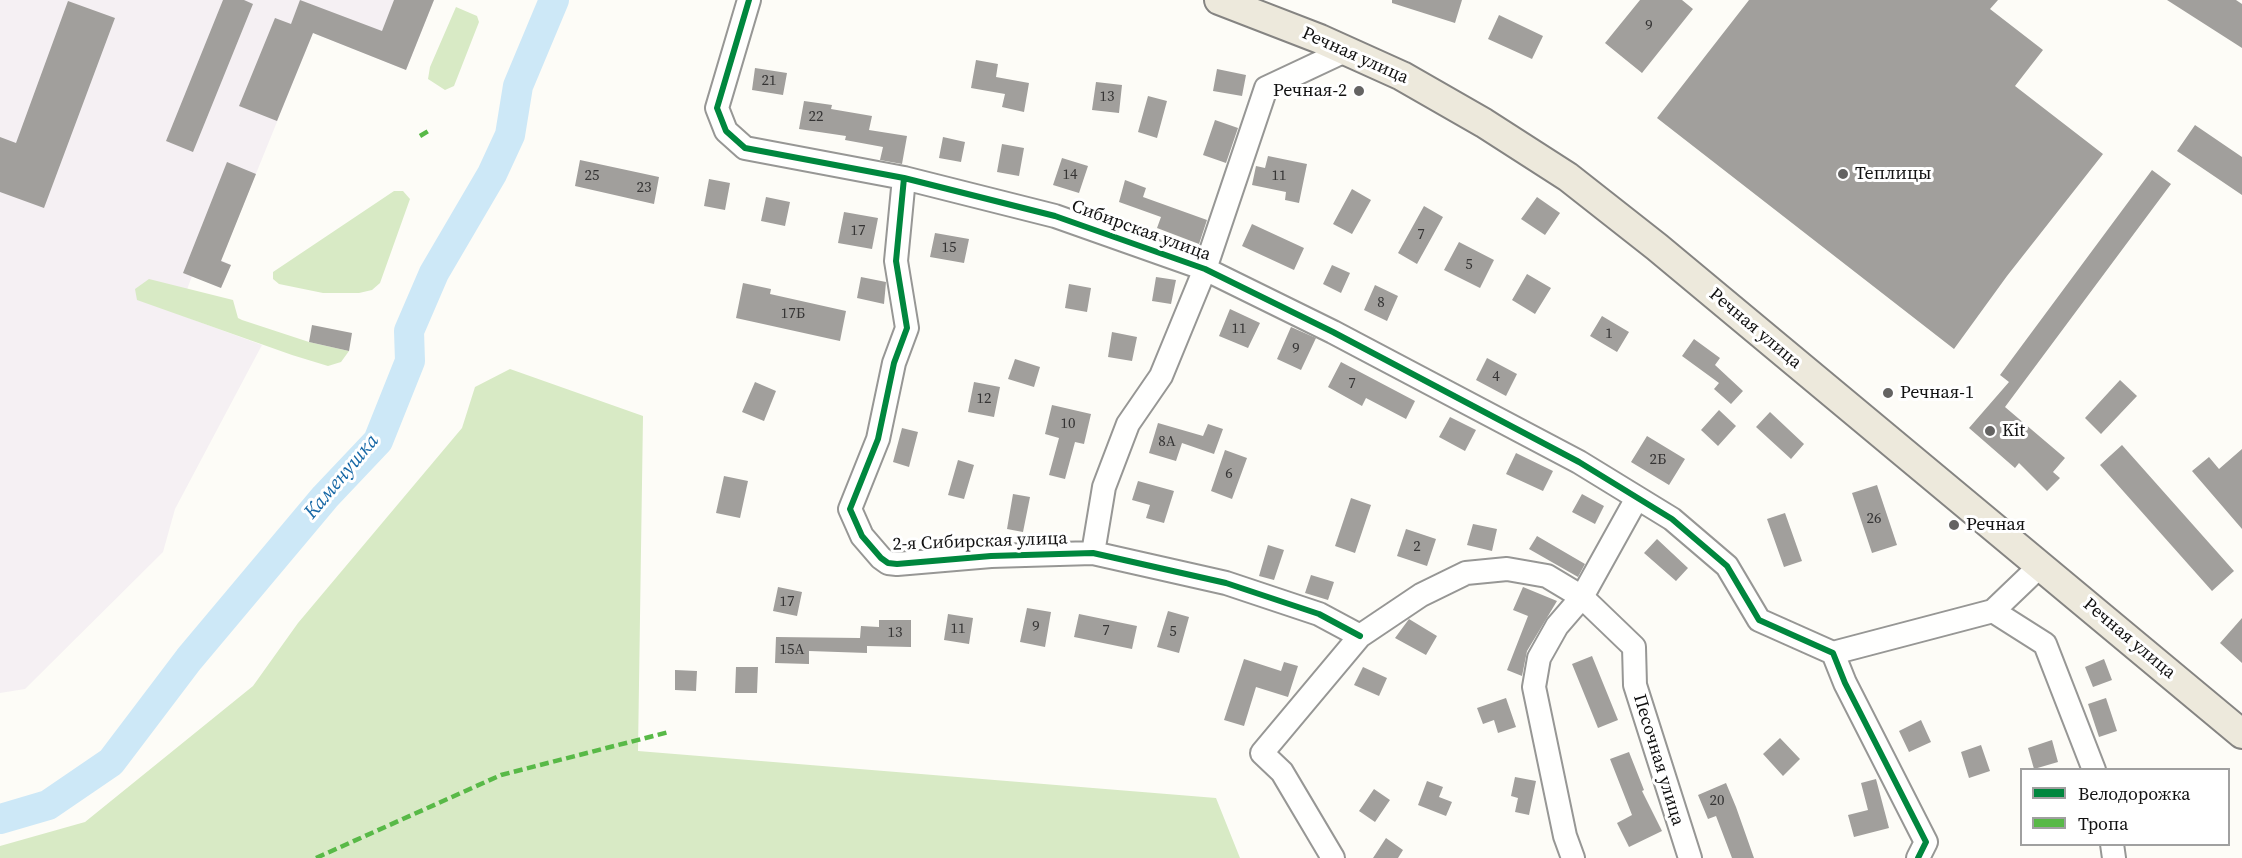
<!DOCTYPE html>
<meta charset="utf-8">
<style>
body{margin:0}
#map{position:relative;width:2242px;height:858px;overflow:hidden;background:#fdfcf7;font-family:"Source Serif 4",serif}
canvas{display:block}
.legend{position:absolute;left:2020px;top:768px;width:210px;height:78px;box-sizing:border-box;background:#fff;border:2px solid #a0a0a0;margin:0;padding:8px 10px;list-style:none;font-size:18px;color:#111}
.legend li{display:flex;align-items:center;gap:12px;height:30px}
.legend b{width:30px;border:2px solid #a0a0a0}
</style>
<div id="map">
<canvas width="2242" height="858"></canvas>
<ul class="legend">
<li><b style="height:8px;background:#00873e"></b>Велодорожка</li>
<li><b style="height:8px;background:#58b947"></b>Тропа</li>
</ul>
</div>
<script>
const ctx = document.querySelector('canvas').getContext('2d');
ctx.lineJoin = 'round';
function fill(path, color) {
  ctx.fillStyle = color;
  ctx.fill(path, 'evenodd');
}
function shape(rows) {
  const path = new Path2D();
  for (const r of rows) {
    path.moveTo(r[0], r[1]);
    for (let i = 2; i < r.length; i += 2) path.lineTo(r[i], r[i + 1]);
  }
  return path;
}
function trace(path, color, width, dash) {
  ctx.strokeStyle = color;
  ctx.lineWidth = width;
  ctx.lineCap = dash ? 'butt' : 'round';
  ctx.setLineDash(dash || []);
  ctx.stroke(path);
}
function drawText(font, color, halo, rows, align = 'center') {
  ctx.font = font + ' "Source Serif 4",serif';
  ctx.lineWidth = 6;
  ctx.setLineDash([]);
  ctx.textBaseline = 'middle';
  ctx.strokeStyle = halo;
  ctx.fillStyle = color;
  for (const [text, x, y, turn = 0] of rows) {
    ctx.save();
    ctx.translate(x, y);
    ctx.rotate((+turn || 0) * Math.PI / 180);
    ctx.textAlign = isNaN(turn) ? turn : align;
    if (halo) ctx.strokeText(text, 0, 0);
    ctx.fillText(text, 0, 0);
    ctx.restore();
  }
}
fill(shape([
 [0,0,434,0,406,70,313,33,221,260,231,265,221,288,192,276,178,314,262,345,175,509,163,552,25,689,0,693]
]), '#f5f0f3');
fill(shape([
 [456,7,477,16,479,22,454,86,445,90,428,79,430,67],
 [394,191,403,191,410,199,380,283,372,290,359,293,323,293,279,284,273,279,273,272],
 [149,279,233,300,238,318,242,320,309,342,349,351,341,362,328,366,292,355,137,300,135,289],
 [510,369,643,416,638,751,1216,798,1240,858,0,858,0,846,85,822,253,686,298,623,462,428,475,387]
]), '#d8eac5');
trace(shape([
 [0,819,48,805,111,762,189,659,325,497,378,441,410,361,409,331,434,273,492,174,510,135,518,86,554,0]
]), '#cde8f7', 30);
fill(shape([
 [223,0,244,0,253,4,193,152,166,141],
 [300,0,382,31,394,0,434,0,406,70,313,33,277,121,239,106,275,18,291,24],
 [1392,0,1462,0,1455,23,1392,3],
 [1640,0,1682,0,1693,9,1642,73,1605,43],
 [1749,0,1998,0,1990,9,2043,50,2015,86,2103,154,2007,276,1954,349,1657,118],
 [2167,0,2236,0,2242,4,2242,48],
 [68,1,115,18,44,208,0,192,0,137,16,143],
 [1499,15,1543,36,1532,59,1488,39],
 [976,60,998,64,996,77,1029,83,1024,112,1002,107,1005,94,971,88],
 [755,68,787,73,783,95,752,90],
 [1217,69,1246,75,1242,96,1213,91],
 [1096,82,1122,85,1119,113,1092,110],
 [1148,96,1167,101,1157,138,1138,132],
 [804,101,832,105,831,109,872,116,869,130,907,136,902,164,880,160,883,147,845,140,846,136,799,129],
 [1215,120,1238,128,1226,163,1203,155],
 [2195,125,2242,157,2242,195,2177,151],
 [943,137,965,142,961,162,939,158],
 [1002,144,1024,148,1019,176,997,172],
 [1268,156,1307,164,1299,203,1285,200,1286,192,1252,185,1256,166,1265,168],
 [1062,158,1088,166,1079,193,1053,185],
 [580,160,659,177,654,204,575,186],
 [227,162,256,174,221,261,231,265,221,288,183,273],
 [2152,170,2171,184,2005,407,2065,458,2053,472,2060,478,2047,491,2019,463,2015,468,1969,428,2009,382,2000,375],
 [709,179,730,183,725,210,704,206],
 [1125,180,1146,188,1143,197,1207,220,1199,244,1157,228,1161,217,1119,202],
 [1352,189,1371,200,1352,234,1333,224],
 [766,197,790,202,785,226,761,221],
 [1537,197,1560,213,1545,235,1521,219],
 [1424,206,1443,217,1417,264,1398,253],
 [844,212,878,218,872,249,838,243],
 [1252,224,1304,248,1294,270,1242,246],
 [935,233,969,239,964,263,930,257],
 [1459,242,1494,260,1480,288,1444,270],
 [1332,265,1350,273,1341,293,1323,284],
 [1527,274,1551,288,1535,314,1512,300],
 [861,277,886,282,884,304,857,298],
 [1156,277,1176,280,1171,304,1152,301],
 [743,283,771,289,770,294,846,311,840,341,736,318],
 [1069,284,1091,288,1087,312,1065,308],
 [1375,285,1398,296,1387,321,1364,310],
 [1230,309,1260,323,1248,348,1219,336],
 [1602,316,1629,332,1617,352,1590,336],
 [312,325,352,333,349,351,309,342],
 [1291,327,1316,338,1301,370,1277,359],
 [1112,332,1137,337,1132,361,1108,357],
 [1694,339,1720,358,1715,365,1743,391,1731,404,1714,389,1719,383,1682,356],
 [1487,358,1517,374,1506,396,1476,380],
 [1015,359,1040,367,1034,387,1008,379],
 [1341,362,1415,401,1406,419,1366,398,1362,406,1328,387],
 [2120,380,2137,396,2101,434,2085,418],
 [755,382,776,391,764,421,742,412],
 [974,382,1000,387,994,417,968,412],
 [1052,405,1091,414,1084,444,1075,442,1065,479,1049,475,1059,438,1045,434],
 [1719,410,1736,426,1718,446,1701,430],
 [1770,412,1804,444,1791,459,1756,427],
 [1450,417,1476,430,1465,451,1439,437],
 [1158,423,1203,436,1208,424,1223,429,1214,454,1182,443,1176,461,1149,453],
 [902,428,918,432,909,467,893,462],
 [1647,436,1685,459,1669,485,1631,462],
 [2122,445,2234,571,2212,591,2100,465],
 [2242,449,2242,529,2192,471,2209,457,2219,469],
 [1225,450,1247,458,1232,499,1211,491],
 [1516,453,1553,471,1543,491,1506,474],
 [958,460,974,465,964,499,948,495],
 [724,476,748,481,740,518,716,513],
 [1138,481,1174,491,1164,523,1146,518,1150,505,1132,500],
 [1877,485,1897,545,1872,553,1852,493],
 [1013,494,1030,497,1023,532,1007,529],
 [1582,494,1604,506,1595,524,1572,512],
 [1351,498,1371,505,1355,553,1335,546],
 [1785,513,1802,561,1784,567,1767,519],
 [1473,524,1497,529,1492,551,1467,545],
 [1406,529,1436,539,1427,566,1397,556],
 [1537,536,1585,564,1578,577,1529,549],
 [1657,539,1688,568,1676,581,1644,553],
 [1268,545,1284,550,1274,580,1259,576],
 [1311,575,1334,582,1328,600,1305,593],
 [778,587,802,592,797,616,773,611],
 [1523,587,1557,601,1527,651,1522,676,1507,670,1528,616,1513,610],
 [1027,608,1051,612,1045,647,1020,642],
 [1168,611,1189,617,1179,653,1157,647],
 [948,614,973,618,969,644,944,640],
 [1079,614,1137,626,1132,649,1074,637],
 [2242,618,2242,663,2220,643],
 [1409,619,1437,636,1426,655,1395,638],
 [879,620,911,620,911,647,867,646,867,653,809,651,809,664,775,663,776,637,860,638,861,626,879,627],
 [1592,656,1618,720,1598,728,1572,664],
 [1244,659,1281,671,1284,662,1298,666,1288,697,1256,687,1244,726,1224,720],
 [2104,659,2112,680,2093,687,2085,667],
 [736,667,758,667,757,693,735,693],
 [1363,667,1387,678,1379,696,1354,685],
 [675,670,697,671,696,691,675,690],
 [1506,698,1516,727,1498,733,1494,720,1483,724,1477,708],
 [2106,698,2117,731,2099,737,2088,704],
 [1921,720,1931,742,1909,752,1899,731],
 [1780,738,1800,759,1783,776,1763,754],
 [2052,740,2058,762,2034,769,2028,748],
 [1981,745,1990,771,1969,778,1961,752],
 [1629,752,1644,790,1642,791,1662,831,1629,847,1617,823,1632,815,1610,759],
 [1515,777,1536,781,1529,815,1515,812,1518,798,1511,796],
 [1876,779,1889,828,1854,837,1848,815,1868,810,1861,783],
 [1427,781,1443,787,1439,797,1452,802,1446,816,1418,805],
 [1726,783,1736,807,1754,858,1732,858,1716,816,1708,819,1698,795],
 [1374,789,1390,800,1375,822,1359,811],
 [1386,838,1403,850,1398,858,1373,858]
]), '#a19f9c');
const minor = shape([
 [749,0,717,108,726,131,745,148,904,178,1055,216,1205,269,1333,332,1579,462,1672,519,1727,566,1759,620,1833,653,1845,683,1926,842,1918,858],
 [904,178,896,261,907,328,894,363,878,439,850,509,862,536,881,558,888,563,897,564,991,556,1093,553,1226,583,1319,614,1360,636],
 [1093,553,1104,487,1128,424,1161,376,1205,269,1266,88,1347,50],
 [1993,611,2045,644,2094,770],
 [1833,653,1993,611,2041,565],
 [2112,844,2114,858],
 [1333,858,1282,772,1262,753,1360,636,1421,595,1466,573,1507,569,1547,576,1582,597,1634,647,1635,685,1690,858],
 [1573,858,1565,836,1534,687,1539,658,1557,626,1582,597,1637,498]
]);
const major = shape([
 [1219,0,1320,39,1402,76,1484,123,1568,177,1657,247,2242,734]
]);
trace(minor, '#979795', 26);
trace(major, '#858482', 32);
trace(minor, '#fffffe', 22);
trace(major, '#ede9dc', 28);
trace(shape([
 [420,136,430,130],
 [316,858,501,775,669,732]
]), '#58b947', 4.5, [9, 4.5]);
trace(shape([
 [749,0,717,108,726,131,745,148,904,178,1055,216,1205,269,1333,332,1579,462,1672,519,1727,566,1759,620,1833,653,1845,683,1926,842,1918,858],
 [904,178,896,261,907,328,894,363,878,439,850,509,862,536,881,558,888,563,897,564,991,556,1093,553,1226,583,1319,614,1360,636]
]), '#00873e', 6);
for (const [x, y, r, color] of [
 [1359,91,6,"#646362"],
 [1843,174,6,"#646362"],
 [1888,393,6,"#646362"],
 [1990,431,6,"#646362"],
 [1954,525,6,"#646362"]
]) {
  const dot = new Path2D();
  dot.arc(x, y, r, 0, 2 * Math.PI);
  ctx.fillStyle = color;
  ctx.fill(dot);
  trace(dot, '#fff', 2);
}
drawText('15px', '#353434', null, [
 ["9",1649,26],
 ["21",769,81],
 ["13",1107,97],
 ["22",816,117],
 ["14",1070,175],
 ["25",592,176],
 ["11",1279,176],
 ["23",644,188],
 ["17",858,231],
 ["7",1421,235],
 ["15",949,248],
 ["5",1469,265],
 ["8",1381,303],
 ["17Б",793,314],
 ["11",1239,329],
 ["1",1609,334],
 ["9",1296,349],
 ["4",1496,377],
 ["7",1352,384],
 ["12",984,399],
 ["10",1068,424],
 ["8А",1167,442],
 ["2Б",1658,460],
 ["6",1229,474],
 ["26",1874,519],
 ["2",1417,547],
 ["17",787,602],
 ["9",1036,627],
 ["11",958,629],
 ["7",1106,631],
 ["5",1173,632],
 ["13",895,633],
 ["15А",792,650],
 ["20",1717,801]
]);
drawText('18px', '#111', '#fff', [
 ["Речная улица",1355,56,24],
 ["Сибирская улица",1141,231,20],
 ["Речная улица",1755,329,40],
 ["2-я Сибирская улица",980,542,-2],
 ["Речная улица",2129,639,40],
 ["Песочная улица",1658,760,73]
]);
drawText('18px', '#111', '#fff', [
 ["Речная-2",1347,91,"right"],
 ["Теплицы",1855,174],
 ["Речная-1",1900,393],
 ["Kit",2002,431],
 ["Речная",1966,525]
], 'left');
drawText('italic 20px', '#1768a6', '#fff', [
 ["Каменушка",342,477,-50]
]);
</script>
